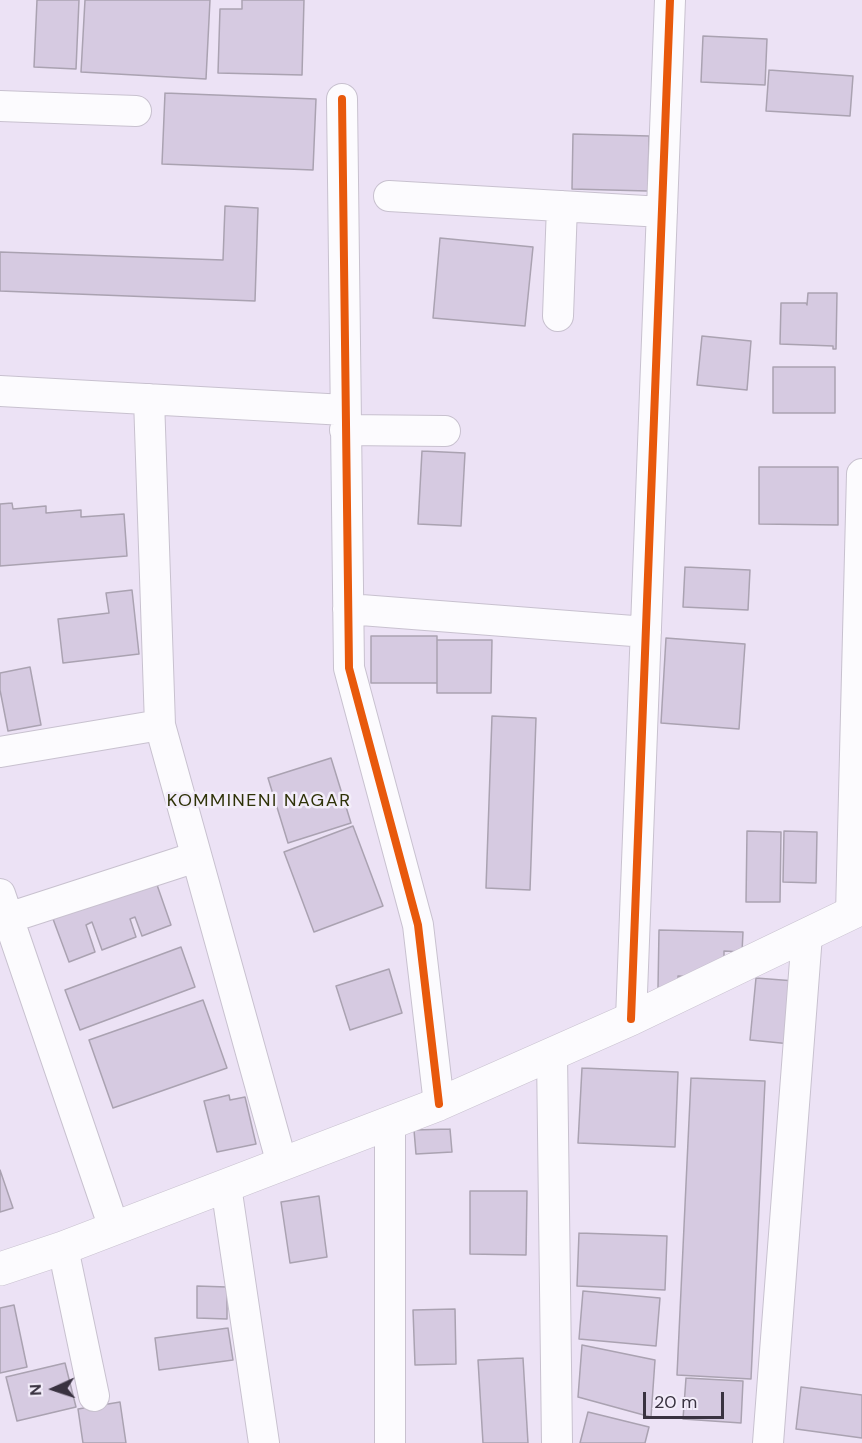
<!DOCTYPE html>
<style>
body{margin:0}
#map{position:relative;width:862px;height:1443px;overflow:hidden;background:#ece2f5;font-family:"DM Sans",sans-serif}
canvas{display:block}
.north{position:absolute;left:24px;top:1359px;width:60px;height:60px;-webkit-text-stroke:4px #f3edfa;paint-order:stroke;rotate:267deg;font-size:16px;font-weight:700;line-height:24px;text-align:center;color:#393240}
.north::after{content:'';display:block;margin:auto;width:21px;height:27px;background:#393240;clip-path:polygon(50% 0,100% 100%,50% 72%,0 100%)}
.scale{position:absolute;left:643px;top:1392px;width:81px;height:27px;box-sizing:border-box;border:3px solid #393240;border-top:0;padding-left:8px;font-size:18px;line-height:21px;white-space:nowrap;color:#393240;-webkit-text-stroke:4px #f3edfa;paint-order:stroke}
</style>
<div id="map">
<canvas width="862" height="1443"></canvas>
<div class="north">N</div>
<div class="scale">20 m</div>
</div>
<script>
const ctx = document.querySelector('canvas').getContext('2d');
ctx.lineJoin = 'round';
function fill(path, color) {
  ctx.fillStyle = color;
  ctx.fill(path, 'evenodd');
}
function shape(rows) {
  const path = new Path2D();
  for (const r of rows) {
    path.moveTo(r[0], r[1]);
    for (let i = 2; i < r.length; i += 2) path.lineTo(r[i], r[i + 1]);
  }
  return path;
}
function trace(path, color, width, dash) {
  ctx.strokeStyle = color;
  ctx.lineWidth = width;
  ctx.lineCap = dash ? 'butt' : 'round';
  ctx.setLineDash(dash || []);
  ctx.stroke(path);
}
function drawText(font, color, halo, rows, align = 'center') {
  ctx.font = font + ' "DM Sans",sans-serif';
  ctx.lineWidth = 5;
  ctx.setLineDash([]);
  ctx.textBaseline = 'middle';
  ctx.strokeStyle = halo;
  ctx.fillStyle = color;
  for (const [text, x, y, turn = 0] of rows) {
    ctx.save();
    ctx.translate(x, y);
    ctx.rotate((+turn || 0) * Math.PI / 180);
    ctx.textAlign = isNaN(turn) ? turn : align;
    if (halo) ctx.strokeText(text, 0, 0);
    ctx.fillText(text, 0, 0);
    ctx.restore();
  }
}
const building = shape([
 [37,0,79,0,76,69,34,67,37,0],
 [85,0,210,0,206,79,81,72,85,0],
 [242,0,304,0,302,75,218,73,220,9,242,9,242,0],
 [703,36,767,39,765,85,701,82,703,36],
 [769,70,853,76,850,116,766,111,769,70],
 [165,93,316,99,313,170,162,164,165,93],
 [573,134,649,136,648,191,572,189,573,134],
 [225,206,258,208,255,301,0,291,0,252,223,260,225,206],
 [440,238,533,247,525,326,433,318,440,238],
 [808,293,837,293,836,349,833,349,833,346,780,344,781,303,806,303,807,305,808,293],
 [702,336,751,341,747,390,697,385,702,336],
 [773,367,835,367,835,413,773,413,773,367],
 [422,451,465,453,461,526,418,524,422,451],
 [759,467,838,467,838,525,759,524,759,467],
 [12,503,13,509,46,506,46,513,81,510,81,517,124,514,127,556,0,566,0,504,12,503],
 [685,567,750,570,748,610,683,607,685,567],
 [132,590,139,654,63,663,58,619,109,613,106,593,132,590],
 [371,636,437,636,437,683,371,683,371,636],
 [666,638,745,644,739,729,661,723,666,638],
 [437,640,492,640,491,693,437,693,437,640],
 [30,667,41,725,8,731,0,690,0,673,30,667],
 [492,716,536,718,530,890,486,888,492,716],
 [331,758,351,823,288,843,268,778,331,758],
 [353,826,383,906,314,932,284,852,353,826],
 [747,831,781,832,780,902,746,902,747,831],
 [784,831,817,832,816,883,783,882,784,831],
 [156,882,171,925,142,936,135,917,130,919,136,937,102,950,92,922,86,925,95,952,69,962,53,919,156,882],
 [659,930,743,932,742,952,724,951,724,970,698,977,678,976,678,989,658,988,659,930],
 [181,947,195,987,80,1030,65,990,181,947],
 [389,969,402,1013,350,1030,336,986,389,969],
 [756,978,795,981,791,1044,750,1040,756,978],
 [203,1000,227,1068,113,1108,89,1040,203,1000],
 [582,1068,678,1072,675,1147,578,1143,582,1068],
 [691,1078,765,1081,751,1379,677,1375,691,1078],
 [229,1095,230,1100,245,1097,256,1144,217,1152,204,1101,229,1095],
 [450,1129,452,1152,416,1154,414,1130,450,1129],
 [0,1170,13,1208,0,1212,0,1170],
 [470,1191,527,1191,526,1255,470,1254,470,1191],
 [319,1196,327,1257,290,1263,281,1202,319,1196],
 [579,1233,667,1236,665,1290,577,1286,579,1233],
 [197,1286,227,1287,227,1319,197,1318,197,1286],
 [583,1291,660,1298,656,1346,579,1339,583,1291],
 [14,1305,27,1367,0,1373,0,1308,14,1305],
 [455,1309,456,1364,415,1365,413,1310,455,1309],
 [228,1328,233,1360,159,1370,155,1338,228,1328],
 [582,1345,655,1360,651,1417,578,1397,582,1345],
 [523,1358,528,1443,483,1443,478,1360,523,1358],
 [65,1363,76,1407,17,1421,6,1377,65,1363],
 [686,1378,743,1381,741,1423,683,1419,686,1378],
 [801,1387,862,1395,862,1438,796,1429,801,1387],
 [120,1402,126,1443,83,1443,78,1409,120,1402],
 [588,1412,649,1427,645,1443,580,1443,588,1412]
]);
fill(building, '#d6cae1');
trace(building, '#aaa2b1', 1.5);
const street = shape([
 [342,99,349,668,418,925,439,1104],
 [0,106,136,111],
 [389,196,662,212],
 [558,316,562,206],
 [0,391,345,410],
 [149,399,160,725,282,1164],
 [345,430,445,431],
 [348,609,646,632],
 [0,752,160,725],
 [0,894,114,1228],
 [851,914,862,474],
 [8,918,196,857],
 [631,1019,670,0],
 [552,1054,557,1443],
 [226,1186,264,1443],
 [63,1248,94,1396],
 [390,1443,390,1123],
 [768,1443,807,935]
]);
const secondary = shape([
 [0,1269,63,1248,439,1104,631,1019,862,908]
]);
trace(street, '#c8c1cf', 32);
trace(secondary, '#c8c1cf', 34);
trace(street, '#fcfbfe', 30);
trace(secondary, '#fcfbfe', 33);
trace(shape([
 [342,99,349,668,418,925,439,1104],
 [631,1019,670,0]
]), '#e8590c', 8);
ctx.letterSpacing = '1.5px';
drawText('18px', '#2f3208', '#f3edfa', [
 ["KOMMINENI NAGAR",259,801]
]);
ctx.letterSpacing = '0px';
</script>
